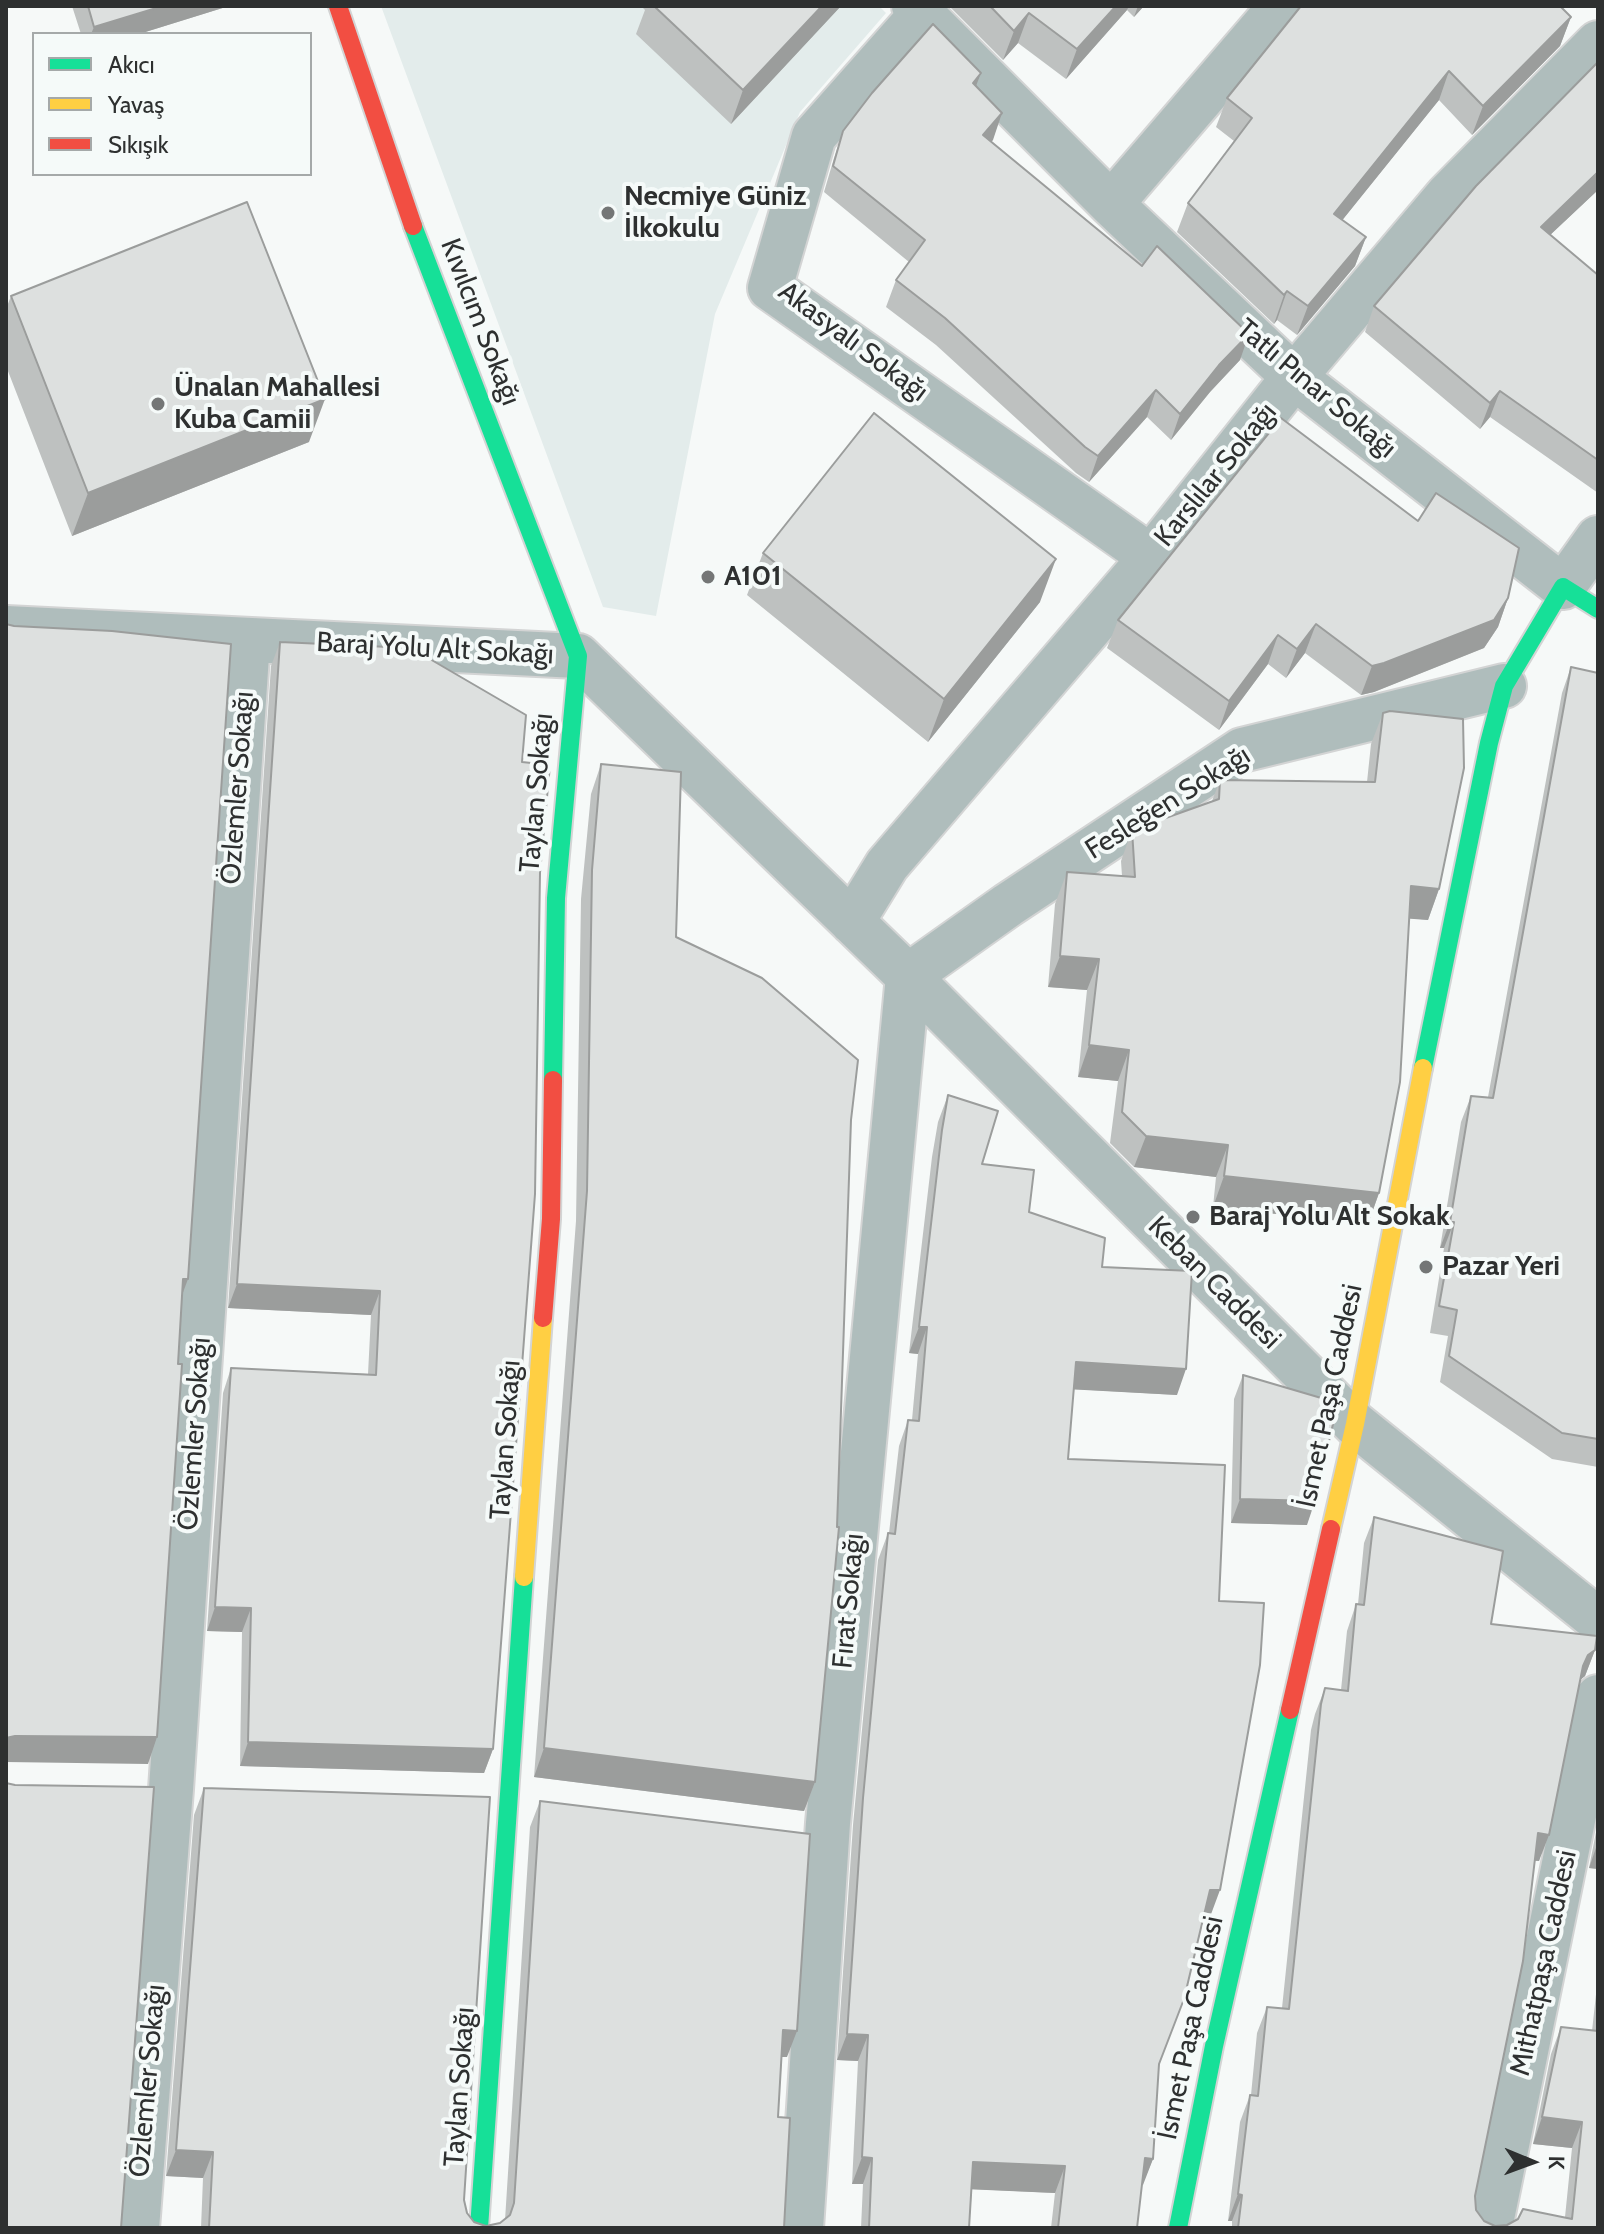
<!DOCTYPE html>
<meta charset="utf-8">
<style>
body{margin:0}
#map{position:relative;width:1604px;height:2234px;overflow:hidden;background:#f6f9f8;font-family:Cabin,sans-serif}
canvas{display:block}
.frame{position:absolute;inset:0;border:8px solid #2e3030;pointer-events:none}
.legend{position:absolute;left:32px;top:32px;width:280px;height:144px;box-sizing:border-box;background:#f5faf9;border:2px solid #a5a9a9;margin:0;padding:10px 14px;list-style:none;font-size:24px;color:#2e3030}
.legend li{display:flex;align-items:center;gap:16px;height:40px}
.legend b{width:40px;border:2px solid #a5a9a9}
.north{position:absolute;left:1492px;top:2122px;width:80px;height:80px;-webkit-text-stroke:6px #f5faf9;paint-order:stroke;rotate:91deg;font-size:22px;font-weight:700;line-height:32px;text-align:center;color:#2e3030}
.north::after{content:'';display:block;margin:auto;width:28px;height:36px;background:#2e3030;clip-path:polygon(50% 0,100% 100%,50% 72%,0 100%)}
</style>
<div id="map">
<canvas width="1604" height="2234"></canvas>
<div class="frame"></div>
<ul class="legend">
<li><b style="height:10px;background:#16e098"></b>Akıcı</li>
<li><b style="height:10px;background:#ffcf43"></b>Yavaş</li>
<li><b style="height:10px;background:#f24e42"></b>Sıkışık</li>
</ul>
<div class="north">K</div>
</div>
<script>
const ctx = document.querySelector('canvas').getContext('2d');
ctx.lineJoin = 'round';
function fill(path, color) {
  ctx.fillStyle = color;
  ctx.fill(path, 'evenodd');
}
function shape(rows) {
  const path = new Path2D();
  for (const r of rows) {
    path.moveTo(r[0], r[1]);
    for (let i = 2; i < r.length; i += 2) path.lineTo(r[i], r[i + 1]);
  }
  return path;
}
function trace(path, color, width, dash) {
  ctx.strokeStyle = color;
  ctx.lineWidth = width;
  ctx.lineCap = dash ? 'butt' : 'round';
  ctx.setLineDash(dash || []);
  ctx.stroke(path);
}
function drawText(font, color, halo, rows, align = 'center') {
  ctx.font = font + ' Cabin,sans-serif';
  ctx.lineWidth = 8;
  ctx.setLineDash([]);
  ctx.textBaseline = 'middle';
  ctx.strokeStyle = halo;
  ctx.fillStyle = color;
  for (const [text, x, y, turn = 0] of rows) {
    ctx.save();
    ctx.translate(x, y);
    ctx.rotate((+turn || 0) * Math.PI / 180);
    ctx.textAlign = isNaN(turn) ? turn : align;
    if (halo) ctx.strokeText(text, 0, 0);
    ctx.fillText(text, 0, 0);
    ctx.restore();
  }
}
fill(shape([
 [381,6,879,6,886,13,800,112,715,314,656,616,603,607]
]), '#e3eceb');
const street = shape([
 [914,6,1111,204,1294,377,1563,587,1598,538],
 [922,14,814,136,770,288,1151,557],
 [1111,204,1281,6],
 [6,628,578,656,908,976,1355,1424,1598,1620],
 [852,922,887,865,1151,557,1294,377,1448,195,1598,43],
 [137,2228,171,1789,248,640],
 [801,2228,828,1823,908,976,1008,905,1242,750,1504,686],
 [1490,2228,1598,1697]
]);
const fast = shape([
 [413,226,578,656,556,898,553,1080],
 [1423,1068,1489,743,1504,686,1563,587,1598,609],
 [479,2228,524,1577],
 [1178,2228,1214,2046,1290,1710]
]);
const slow = shape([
 [1331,1529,1355,1424,1423,1068],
 [524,1577,543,1318]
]);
const jam = shape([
 [338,6,413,226],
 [543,1318,551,1219,553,1080],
 [1290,1710,1331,1529]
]);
trace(street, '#d3d4d4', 48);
trace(fast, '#d3d4d4', 22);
trace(slow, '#d3d4d4', 22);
trace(jam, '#d3d4d4', 22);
trace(street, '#afbdbc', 44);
trace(fast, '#16e098', 18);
trace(slow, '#ffcf43', 18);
trace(jam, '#f24e42', 18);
fill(shape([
 [72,6,229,6,139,34,81,34],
 [641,6,841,6,731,124,636,34,645,10],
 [949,6,1144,6,1134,17,1127,10,1066,79,1018,43,1003,60],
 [1571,17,1560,46,1472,135,1439,100,1342,220,1366,237,1355,266,1297,335,1277,320,1274,324,1177,232,1188,203,1234,141,1216,127,1227,98],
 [1598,62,1598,190,1550,235,1598,275,1598,493,1490,417,1480,429,1365,332,1374,306],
 [976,86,993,140,991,141,1240,360,1210,392,1171,440,1147,417,1089,482,1076,473,936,345,886,307,896,280,909,262,824,192,834,158,843,131],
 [11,296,309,442,72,536,6,366,6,309],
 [763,553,1040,602,928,742,747,595],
 [1508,598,1498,627,1484,648,1374,692,1361,695,1305,653,1286,678,1268,664,1219,730,1107,648,1118,620],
 [280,642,522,762,540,873,493,1749,484,1773,240,1766,242,1632,207,1631,223,1393,231,1368,368,1374,371,1315,228,1308,271,666],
 [1571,667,1598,673,1598,1467,1552,1459,1440,1382,1448,1336,1430,1333,1444,1248,1440,1248,1461,1122,1471,1096,1488,1097,1562,693],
 [1383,713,1439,889,1428,920,1410,918,1379,1193,1368,1224,1213,1207,1216,1177,1134,1167,1110,1143,1118,1081,1078,1077,1087,990,1048,987,1055,904,1067,872,1122,876,1121,861,1132,830,1212,801,1220,780,1367,782,1371,744],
 [601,764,676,937,851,1120,815,1782,804,1811,534,1777,576,1221,581,899,591,794],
 [948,1095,982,1164,1029,1212,1102,1267,1177,1395,1073,1389,1068,1459,1219,1601,1210,1917,1204,1916,1159,2065,1153,2159,1142,2185,1137,2228,1051,2228,1055,2193,972,2189,969,2228,861,2228,863,2184,852,2184,858,2061,837,2060,853,1825,878,1560,888,1533,889,1533,899,1446,908,1420,912,1420,918,1354,909,1353,932,1157,938,1122],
 [1243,1375,1307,1525,1231,1523,1234,1399],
 [1374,1517,1491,1624,1595,1650,1585,1676,1580,1680,1539,1861,1535,1861,1475,2196,1476,2210,1484,2221,1495,2226,1565,2217,1572,2148,1533,2144,1551,2054,1561,2027,1592,2031,1598,1976,1598,2228,1232,2228,1232,2221,1228,2221,1240,2122,1250,2095,1251,2095,1257,2033,1267,2007,1282,2008,1311,1730,1315,1714,1325,1688,1341,1690,1347,1631,1356,1604,1358,1604,1364,1543],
 [204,1788,464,2200,467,2213,474,2222,486,2226,500,2223,505,2220,530,1827,540,1801,787,2057,782,2057,778,2117,784,2228,201,2228,203,2178,166,2176,194,1815],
 [1598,1822,1598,1869,1589,1868]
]), '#bec1c0');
fill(shape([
 [163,6,229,6,139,34,91,34,94,27],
 [822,6,841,6,731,124,743,90],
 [1116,6,1129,6,1127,10,1066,79,1077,49],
 [1138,6,1144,6,1134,17],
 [1029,13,1018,43,1003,60,1014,31],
 [1571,17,1560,46,1472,135,1483,106],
 [1449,71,1439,100,1324,243,1334,214],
 [981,73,971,99,973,83],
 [1002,113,993,140,974,161,983,135],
 [1598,172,1598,190,1531,253,1541,227],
 [1366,237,1355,266,1297,335,1308,306],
 [1287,291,1277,320,1274,324,1284,295],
 [1249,334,1240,360,1210,392,1171,440,1180,414,1219,365],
 [1156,390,1147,417,1089,482,1098,456],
 [1500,391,1490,417,1480,429,1490,403],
 [325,399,309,442,72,536,88,493],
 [1056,559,1040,602,928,742,944,699],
 [1508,598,1498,627,1484,648,1374,692,1361,695,1372,666],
 [1316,624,1305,653,1286,678,1297,649],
 [1278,635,1268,664,1219,730,1229,701],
 [1411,886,1439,889,1428,920,1400,918],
 [1060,956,1099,959,1087,990,1048,987],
 [1089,1045,1129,1050,1118,1081,1078,1077],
 [1146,1136,1228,1145,1216,1177,1134,1167],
 [1224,1176,1379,1193,1368,1224,1213,1207],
 [1450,1222,1454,1222,1444,1248,1440,1248],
 [183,1279,188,1279,178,1306],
 [237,1284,380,1291,371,1315,228,1308],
 [919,1327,927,1327,918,1354,909,1353],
 [1076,1362,1186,1369,1177,1395,1066,1389],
 [1240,1499,1315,1501,1307,1525,1231,1523],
 [215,1607,251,1608,242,1632,207,1631],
 [1595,1650,1585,1676,1579,1681,1583,1666,1588,1655],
 [15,1736,157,1737,148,1764,6,1762,6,1738],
 [248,1742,493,1749,484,1773,240,1766],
 [544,1748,815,1782,804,1811,534,1777],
 [1538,1833,1549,1835,1539,1861,1528,1860],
 [1598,1842,1598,1869,1589,1868],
 [1210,1890,1220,1890,1210,1917,1201,1916],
 [783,2030,797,2031,787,2057,773,2057],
 [847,2034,868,2035,858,2061,837,2060],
 [1542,2117,1582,2122,1572,2148,1533,2144],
 [176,2150,213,2152,203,2178,166,2176],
 [862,2157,872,2158,863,2184,852,2184],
 [1145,2158,1153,2159,1143,2185,1136,2185],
 [973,2162,1065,2166,1055,2193,964,2189],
 [1238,2194,1242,2195,1232,2221,1228,2221]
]), '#9b9d9c');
const building = shape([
 [88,6,163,6,94,27,88,6],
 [654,6,822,6,743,90,654,6],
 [990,6,1116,6,1077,49,1029,13,1014,31,990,6],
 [1301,6,1560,6,1571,17,1483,106,1449,71,1334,214,1366,237,1308,306,1287,291,1284,295,1188,203,1252,118,1227,98,1301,6],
 [933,24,981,73,973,83,1002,113,983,135,1142,266,1157,246,1249,334,1219,365,1180,414,1156,390,1098,456,1085,447,945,318,896,280,925,240,833,166,843,131,872,93,933,24],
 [1598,62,1598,172,1541,227,1598,275,1598,460,1500,391,1490,403,1374,306,1476,186,1598,62],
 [247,202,325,399,88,493,11,296,247,202],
 [874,413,1056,559,944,699,763,553,874,413],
 [1281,418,1418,521,1436,493,1519,548,1508,598,1494,620,1384,663,1372,666,1316,624,1297,649,1278,635,1229,701,1118,620,1281,418],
 [6,624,14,626,112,631,231,644,188,1279,183,1279,178,1364,182,1364,157,1737,15,1736,6,1738,6,624],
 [280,642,411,648,526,715,522,762,550,765,540,873,535,1194,493,1749,248,1742,251,1608,215,1607,231,1368,376,1375,380,1291,237,1284,280,642],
 [1571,667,1598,673,1598,1439,1562,1433,1449,1356,1457,1310,1439,1306,1454,1222,1450,1222,1471,1096,1493,1098,1571,667],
 [1390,711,1463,719,1464,768,1439,889,1411,886,1400,1082,1379,1193,1224,1176,1228,1145,1146,1136,1122,1112,1129,1050,1089,1045,1099,959,1060,956,1067,872,1135,877,1132,830,1219,799,1220,780,1375,782,1383,713,1390,711],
 [601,764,681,772,676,937,762,978,858,1060,851,1120,837,1527,839,1527,815,1782,544,1748,587,1191,592,870,601,764],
 [948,1095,998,1111,982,1164,1034,1170,1029,1212,1105,1238,1102,1267,1192,1271,1186,1369,1076,1362,1068,1459,1225,1465,1219,1601,1264,1603,1260,1665,1220,1890,1210,1890,1184,1999,1159,2064,1153,2159,1145,2158,1137,2228,1058,2228,1065,2166,973,2162,969,2228,869,2228,872,2158,862,2157,868,2035,847,2034,863,1798,888,1533,895,1534,908,1420,919,1421,927,1327,919,1327,942,1130,948,1095],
 [1243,1375,1328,1400,1333,1405,1333,1424,1315,1501,1240,1499,1243,1375],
 [1374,1517,1503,1551,1491,1624,1597,1636,1595,1650,1588,1655,1583,1666,1549,1835,1538,1833,1523,1961,1475,2196,1476,2210,1484,2221,1495,2226,1507,2225,1518,2219,1523,2209,1572,2219,1582,2122,1542,2117,1561,2027,1598,2031,1598,2228,1238,2228,1242,2195,1238,2194,1250,2095,1258,2096,1267,2007,1289,2009,1321,1704,1325,1688,1348,1691,1356,1604,1364,1605,1374,1517],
 [6,1783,15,1785,154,1787,121,2228,6,2228,6,1783],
 [204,1788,490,1797,464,2200,467,2213,474,2222,486,2226,500,2223,510,2215,514,2203,540,1801,810,1834,797,2031,783,2030,778,2117,790,2118,784,2228,209,2228,213,2152,176,2150,204,1788]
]);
fill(building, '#dde0df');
trace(building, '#9b9d9c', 2);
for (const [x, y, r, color] of [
 [608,213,8,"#747676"],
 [158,404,8,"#747676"],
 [708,577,8,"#747676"],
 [1193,1217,8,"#747676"],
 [1426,1267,8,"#747676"]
]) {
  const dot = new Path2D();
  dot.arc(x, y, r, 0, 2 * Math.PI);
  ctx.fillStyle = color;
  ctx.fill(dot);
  trace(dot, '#f5faf9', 3);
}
drawText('bold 28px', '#2e3030', '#f5faf9', [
 ["Necmiye Güniz",624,197],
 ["İlkokulu",624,229],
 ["Ünalan Mahallesi",174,388],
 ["Kuba Camii",174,420],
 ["A101",724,577],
 ["Baraj Yolu Alt Sokak",1209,1217],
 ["Pazar Yeri",1442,1267]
], 'left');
drawText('28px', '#2e3030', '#f5faf9', [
 ["Kıvılcım Sokağı",480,322,69],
 ["Akasyalı Sokağı",853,342,37],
 ["Tatlı Pınar Sokağı",1316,389,40],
 ["Karslılar Sokağı",1216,475,-51],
 ["Baraj Yolu Alt Sokağı",435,649,3],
 ["Özlemler Sokağı",238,788,-86],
 ["Taylan Sokağı",537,793,-85],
 ["Fesleğen Sokağı",1168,803,-32],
 ["Keban Caddesi",1214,1283,45],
 ["İsmet Paşa Caddesi",1330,1396,-78],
 ["Özlemler Sokağı",195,1434,-86],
 ["Taylan Sokağı",506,1440,-86],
 ["Fırat Sokağı",849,1601,-85],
 ["Mithatpaşa Caddesi",1544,1963,-78],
 ["İsmet Paşa Caddesi",1191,2028,-78],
 ["Özlemler Sokağı",148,2081,-85],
 ["Taylan Sokağı",460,2087,-86]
]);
</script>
